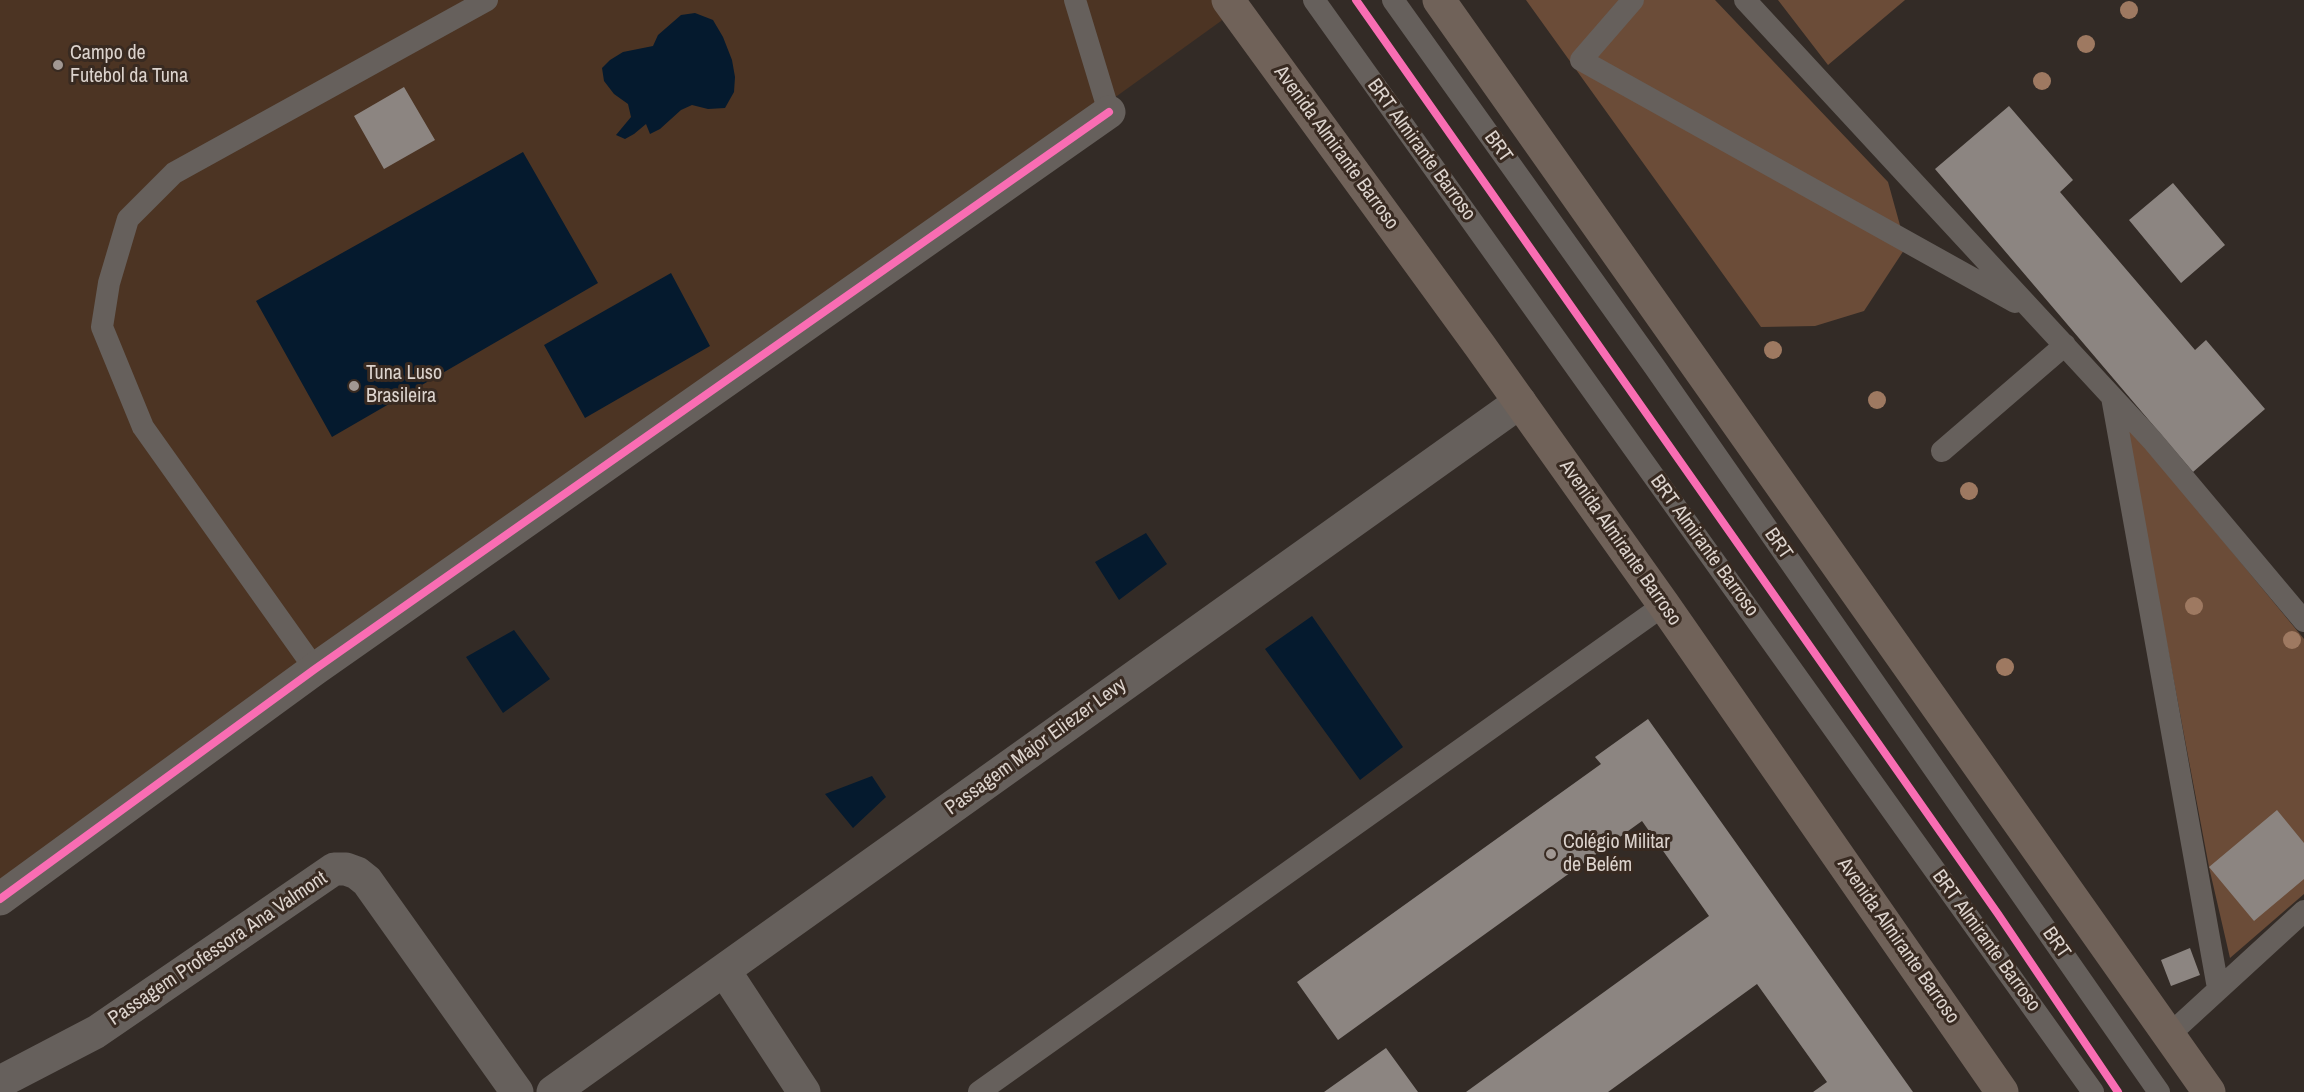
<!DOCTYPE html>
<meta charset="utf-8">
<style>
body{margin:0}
canvas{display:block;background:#332b26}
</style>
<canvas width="2304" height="1092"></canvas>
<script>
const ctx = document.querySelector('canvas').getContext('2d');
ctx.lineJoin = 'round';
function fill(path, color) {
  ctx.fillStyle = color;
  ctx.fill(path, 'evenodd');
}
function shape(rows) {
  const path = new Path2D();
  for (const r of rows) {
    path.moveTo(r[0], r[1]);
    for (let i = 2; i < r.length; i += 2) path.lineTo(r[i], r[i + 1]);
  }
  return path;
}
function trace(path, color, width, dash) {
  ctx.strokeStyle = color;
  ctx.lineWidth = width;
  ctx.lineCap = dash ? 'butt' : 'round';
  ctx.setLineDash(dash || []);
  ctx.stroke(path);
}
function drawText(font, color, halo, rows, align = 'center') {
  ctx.font = font + ' "Archivo Narrow",sans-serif';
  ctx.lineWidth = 6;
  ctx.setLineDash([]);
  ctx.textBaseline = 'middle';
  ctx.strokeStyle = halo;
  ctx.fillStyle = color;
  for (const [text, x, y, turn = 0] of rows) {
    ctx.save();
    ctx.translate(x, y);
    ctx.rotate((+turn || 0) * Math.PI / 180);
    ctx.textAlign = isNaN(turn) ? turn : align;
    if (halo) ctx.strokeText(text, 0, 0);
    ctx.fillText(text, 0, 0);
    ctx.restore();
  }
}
fill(shape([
 [0,0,1228,0,1233,7,1221,21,1103,106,0,898]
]), '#4c3423');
fill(shape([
 [1526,0,1715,0,1888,182,1906,247,1864,311,1815,326,1761,327],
 [1778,0,1905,0,1828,65],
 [2125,422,2304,639,2304,894,2230,958,2209,867]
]), '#6b4c38');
fill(shape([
 [695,13,713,20,723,37,732,60,735,77,734,92,725,108,708,109,692,105,681,110,660,129,650,134,646,124,634,134,625,139,616,135,631,117,628,104,614,94,604,81,602,68,610,60,623,52,653,46,658,35,681,15],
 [523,152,598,283,332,437,256,301],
 [671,273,710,346,585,418,544,345],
 [1146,533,1167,564,1119,600,1095,562],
 [1312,616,1403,747,1360,780,1265,649],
 [514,630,550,679,503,713,466,657],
 [872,776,886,797,853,828,825,794]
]), '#051a2e');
fill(shape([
 [404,87,435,140,384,169,354,116],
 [2009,106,2073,180,2060,192,2195,350,2206,340,2265,409,2193,472,1935,169],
 [2173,183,2225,245,2181,283,2129,220],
 [1648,719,1913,1092,1813,1092,1827,1082,1757,984,1608,1092,1466,1092,1709,916,1642,821,1338,1040,1297,982,1601,764,1595,757],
 [2277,810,2304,843,2304,879,2254,921,2209,867],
 [2190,948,2200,975,2171,986,2161,960],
 [1386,1048,1418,1092,1324,1092]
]), '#8c8581');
trace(shape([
 [1075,0,1109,112],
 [1314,0,2093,1092],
 [1393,0,1654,366,2159,1092],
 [1633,0,1581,60,2015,302],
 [1745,0,2152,440,2304,621],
 [2112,397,2218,988],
 [1942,451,2065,345],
 [315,669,143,427,102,327,109,283,128,219,174,173,487,0],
 [2170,1034,2304,911],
 [979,1092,1664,605]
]), '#66605c', 22);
trace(shape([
 [0,899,315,669,1109,112],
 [724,970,804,1092],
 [0,1082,96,1032,334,869,346,869,357,873,367,881,517,1092],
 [553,1092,1520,402]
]), '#66605c', 33);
trace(shape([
 [1228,0,1480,346,1664,605,2002,1092],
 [1439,0,2209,1092]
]), '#706259', 33);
trace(shape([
 [1356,0,1998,914,2118,1092],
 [0,899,315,669,1109,112]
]), '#f96db3', 8);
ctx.fillStyle = '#9e7961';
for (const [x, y] of [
 [2129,10],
 [2086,44],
 [2042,81],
 [1773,350],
 [1877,400],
 [1969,491],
 [2194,606],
 [2292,640],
 [2005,667]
]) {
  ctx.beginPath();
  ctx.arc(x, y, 9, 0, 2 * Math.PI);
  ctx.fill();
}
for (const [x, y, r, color] of [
 [58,65,6,"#a19893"],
 [354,386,6,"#a19893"],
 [1551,854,6,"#a19893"]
]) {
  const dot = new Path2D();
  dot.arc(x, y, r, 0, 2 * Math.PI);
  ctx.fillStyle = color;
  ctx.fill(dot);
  trace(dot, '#382a21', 2);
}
drawText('20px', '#dcd3cd', '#382a21', [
 ["Campo de",70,54],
 ["Futebol da Tuna",70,77],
 ["Tuna Luso",366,374],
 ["Brasileira",366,397],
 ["Colégio Militar",1563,843],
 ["de Belém",1563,866]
], 'left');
drawText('20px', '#dcd3cd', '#382a21', [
 ["BRT",1498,147,54],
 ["Avenida Almirante Barroso",1336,148,54],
 ["BRT Almirante Barroso",1421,150,54],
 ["Avenida Almirante Barroso",1620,543,55],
 ["BRT",1778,544,55],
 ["BRT Almirante Barroso",1704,546,54],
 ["Passagem Major Eliezer Levy",1036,747,-36],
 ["Avenida Almirante Barroso",1898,941,55],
 ["BRT Almirante Barroso",1986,941,54],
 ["BRT",2056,943,55],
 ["Passagem Professora Ana Valmont",218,949,-34]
]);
</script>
